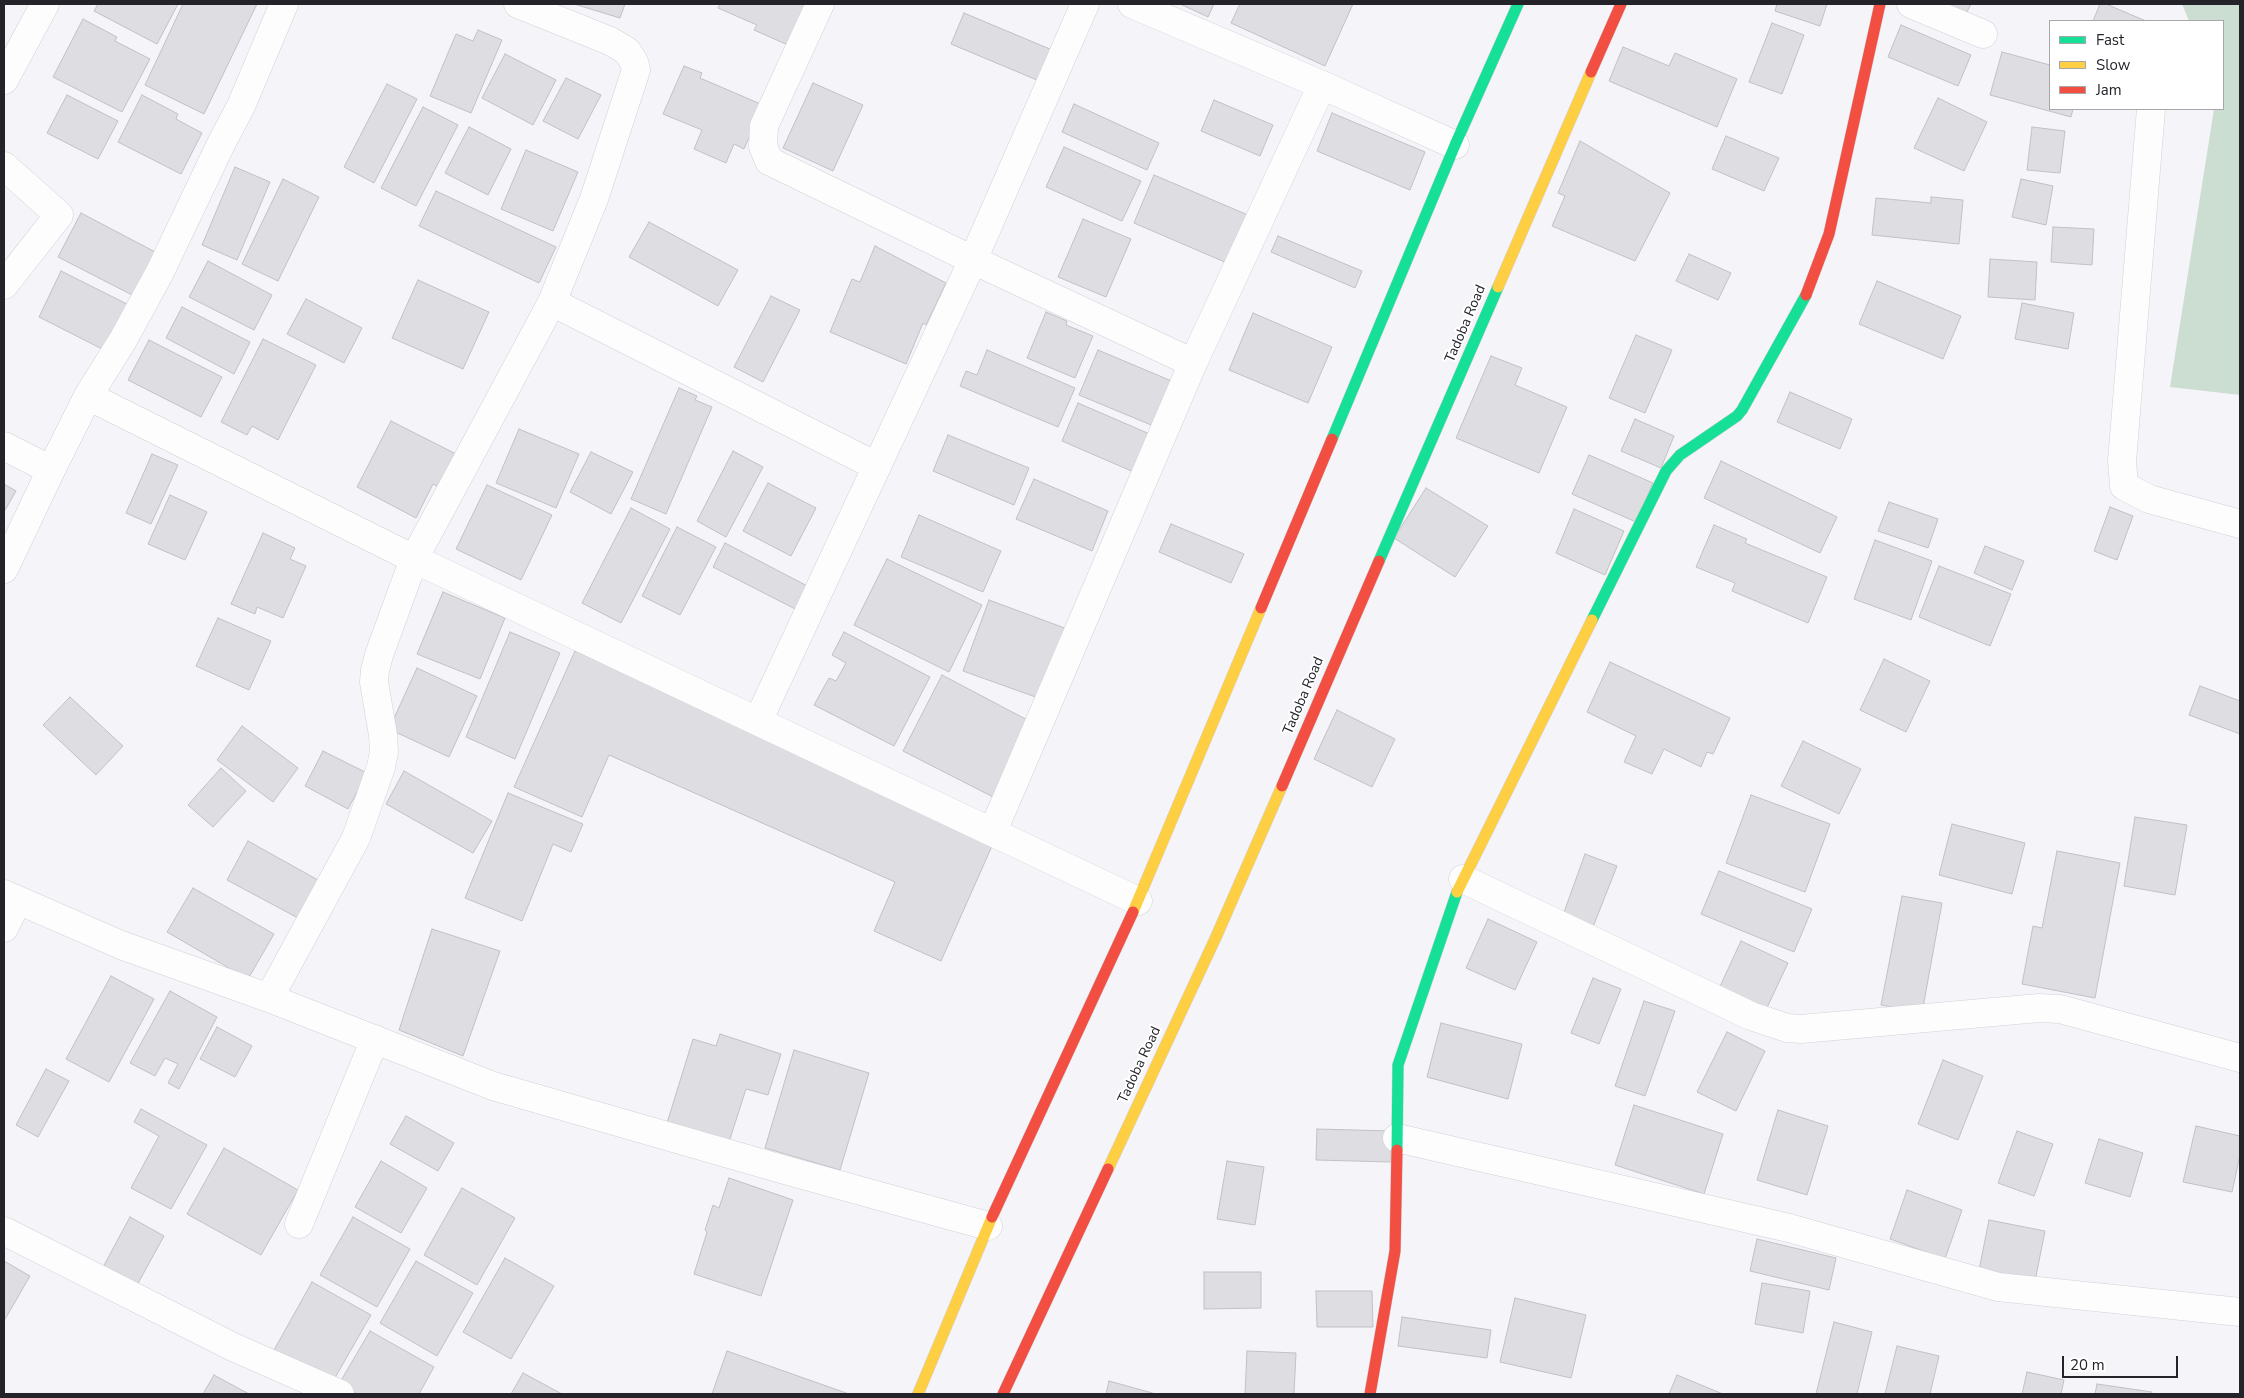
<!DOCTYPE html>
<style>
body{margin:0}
#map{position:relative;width:2244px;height:1398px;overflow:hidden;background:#f5f4f9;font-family:"Nunito Sans",sans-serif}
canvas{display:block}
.frame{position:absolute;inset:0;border:5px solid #24232a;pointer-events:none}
.legend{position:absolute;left:2049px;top:20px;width:175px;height:90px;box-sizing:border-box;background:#fff;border:1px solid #a7a7aa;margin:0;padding:6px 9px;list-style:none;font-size:15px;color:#24232a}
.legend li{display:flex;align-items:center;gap:10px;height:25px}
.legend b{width:25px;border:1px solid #a7a7aa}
.scale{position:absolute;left:2062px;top:1356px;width:116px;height:22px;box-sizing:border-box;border:2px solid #24232a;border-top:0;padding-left:6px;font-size:15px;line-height:18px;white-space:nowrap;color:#24232a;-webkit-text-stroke:4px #fff;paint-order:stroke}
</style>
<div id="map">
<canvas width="2244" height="1398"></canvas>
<div class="frame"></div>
<ul class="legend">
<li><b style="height:6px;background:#16e098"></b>Fast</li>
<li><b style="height:6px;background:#ffcf43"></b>Slow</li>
<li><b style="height:6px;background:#f24e42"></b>Jam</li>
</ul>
<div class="scale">20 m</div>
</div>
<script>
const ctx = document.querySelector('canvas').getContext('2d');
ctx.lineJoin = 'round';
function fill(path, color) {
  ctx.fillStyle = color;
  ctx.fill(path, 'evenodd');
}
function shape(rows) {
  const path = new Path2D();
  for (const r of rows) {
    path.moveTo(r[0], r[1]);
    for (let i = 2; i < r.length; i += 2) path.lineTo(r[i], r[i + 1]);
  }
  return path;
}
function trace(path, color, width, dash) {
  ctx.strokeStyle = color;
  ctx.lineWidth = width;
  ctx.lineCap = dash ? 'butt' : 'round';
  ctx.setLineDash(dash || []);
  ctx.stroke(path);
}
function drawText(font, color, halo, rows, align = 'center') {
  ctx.font = font + ' "Nunito Sans",sans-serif';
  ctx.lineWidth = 4;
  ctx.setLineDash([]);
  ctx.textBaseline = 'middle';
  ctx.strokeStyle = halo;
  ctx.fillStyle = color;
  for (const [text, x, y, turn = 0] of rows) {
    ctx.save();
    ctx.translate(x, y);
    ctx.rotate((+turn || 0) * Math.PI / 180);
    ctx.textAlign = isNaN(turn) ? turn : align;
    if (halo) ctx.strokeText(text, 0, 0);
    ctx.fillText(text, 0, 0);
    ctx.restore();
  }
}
fill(shape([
 [2182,4,2240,4,2240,395,2170,387,2214,109,2223,109,2223,21,2189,21]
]), '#ccded1');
const building = shape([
 [98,4,178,4,157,44,94,11,98,4],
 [183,4,257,4,204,114,145,85,183,4],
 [574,4,625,4,620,18,574,4],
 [720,4,806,4,788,45,754,30,757,25,718,8,720,4],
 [1180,4,1214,4,1208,17,1180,4],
 [1240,4,1353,4,1325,66,1231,23,1240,4],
 [1777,4,1827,4,1820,26,1775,11,1777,4],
 [1941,4,1971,4,1966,14,1941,4],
 [2100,4,2106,4,2146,21,2093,21,2100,4],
 [964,13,1057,52,1044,83,951,44,964,13],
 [83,19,117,37,115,41,150,59,122,112,53,77,83,19],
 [1772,23,1804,35,1782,94,1749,82,1772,23],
 [1901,25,1971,55,1958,86,1888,57,1901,25],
 [478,30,502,40,471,113,430,96,456,34,473,41,478,30],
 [1623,47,1669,66,1675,53,1737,79,1717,127,1609,81,1623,47],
 [2002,52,2050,65,2050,109,2073,109,2071,117,1990,95,2002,52],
 [505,54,556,80,533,125,482,98,505,54],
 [684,66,702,73,700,78,763,105,744,149,734,144,726,163,694,149,702,130,663,114,684,66],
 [566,78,601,95,578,139,543,121,566,78],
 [813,83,863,105,833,171,783,148,813,83],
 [387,84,417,99,374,183,344,167,387,84],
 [67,95,118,121,98,159,47,133,67,95],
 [142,95,178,114,176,119,202,133,181,174,118,142,142,95],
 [1938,98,1987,122,1964,171,1914,148,1938,98],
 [1214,100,1273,125,1260,156,1201,131,1214,100],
 [1074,104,1159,143,1147,170,1062,132,1074,104],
 [423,107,458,125,416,206,381,188,423,107],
 [1332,113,1425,152,1410,190,1317,151,1332,113],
 [469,127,511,149,488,195,445,173,469,127],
 [2032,127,2065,131,2060,173,2027,170,2032,127],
 [1726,136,1779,158,1764,191,1712,169,1726,136],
 [1580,141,1670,193,1635,261,1552,226,1565,196,1558,193,1580,141],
 [1064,147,1141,181,1122,221,1046,187,1064,147],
 [526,150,578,172,553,231,501,209,526,150],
 [235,167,270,182,237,260,202,245,235,167],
 [1154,175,1248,215,1227,263,1134,223,1154,175],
 [283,179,319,197,278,281,242,264,283,179],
 [2021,179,2053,186,2046,225,2012,217,2021,179],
 [436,191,556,247,539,283,419,226,436,191],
 [1931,197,1963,200,1959,244,1872,235,1876,198,1931,203,1931,197],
 [81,213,161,255,138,298,58,257,81,213],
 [1083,219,1131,239,1106,297,1058,277,1083,219],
 [649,222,738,270,718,306,629,257,649,222],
 [2053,227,2094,229,2092,265,2051,262,2053,227],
 [1278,236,1362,271,1355,288,1271,252,1278,236],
 [875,246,946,283,926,325,923,323,906,364,830,332,852,279,860,282,875,246],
 [1689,254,1731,273,1718,300,1676,281,1689,254],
 [1990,259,2037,262,2035,300,1988,297,1990,259],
 [208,261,272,295,254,330,189,297,208,261],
 [61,271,131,306,108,352,39,317,61,271],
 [418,280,489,312,463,369,392,338,418,280],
 [1877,281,1961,316,1943,359,1859,324,1877,281],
 [771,296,800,310,763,382,734,367,771,296],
 [306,299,362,328,344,363,287,334,306,299],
 [2022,303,2074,313,2068,349,2015,339,2022,303],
 [182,307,250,342,234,374,166,338,182,307],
 [1046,312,1067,321,1066,325,1093,336,1075,378,1027,358,1046,312],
 [1253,313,1332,347,1308,403,1229,370,1253,313],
 [1636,335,1672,350,1645,413,1609,398,1636,335],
 [263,339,316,365,278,440,252,426,247,435,221,422,263,339],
 [149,340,222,377,201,417,128,380,149,340],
 [987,350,1075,388,1058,427,960,386,966,371,977,375,987,350],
 [1098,350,1174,382,1156,427,1079,395,1098,350],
 [1491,356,1522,368,1515,385,1567,407,1539,473,1456,438,1491,356],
 [679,388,697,396,695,400,712,407,666,514,631,499,679,388],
 [1790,392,1852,419,1840,449,1777,422,1790,392],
 [1078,403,1152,435,1136,473,1062,441,1078,403],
 [1635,419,1674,436,1661,468,1621,451,1635,419],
 [391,421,464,458,447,492,433,484,416,518,357,487,391,421],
 [519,429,579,454,556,508,496,483,519,429],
 [948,435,1029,468,1014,505,933,471,948,435],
 [733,451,763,467,726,537,697,521,733,451],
 [591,452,633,472,611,514,570,492,591,452],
 [152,454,178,465,151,524,126,513,152,454],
 [1589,455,1653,483,1636,522,1572,494,1589,455],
 [1721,461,1837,517,1820,553,1704,498,1721,461],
 [1034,479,1108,511,1092,551,1016,519,1034,479],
 [768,483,816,508,791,556,743,531,768,483],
 [4,484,16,491,4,512,4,484],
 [487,485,552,515,521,580,456,549,487,485],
 [1426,488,1488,526,1455,577,1394,538,1426,488],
 [170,495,207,512,185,560,148,544,170,495],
 [1889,502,1938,519,1928,548,1878,531,1889,502],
 [2110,507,2133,516,2117,560,2094,551,2110,507],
 [631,508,670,529,621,623,582,603,631,508],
 [1574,509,1624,531,1605,575,1556,553,1574,509],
 [919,515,1001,551,983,592,901,557,919,515],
 [1171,524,1244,554,1231,583,1159,552,1171,524],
 [1714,525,1747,539,1745,543,1827,577,1808,623,1732,591,1735,583,1696,567,1714,525],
 [677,527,716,547,680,615,642,596,677,527],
 [263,533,295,548,290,559,306,566,283,618,257,607,255,614,231,604,263,533],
 [1875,540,1932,561,1911,620,1854,599,1875,540],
 [725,543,817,591,805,614,713,567,725,543],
 [1985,546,2024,561,2012,590,1974,573,1985,546],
 [887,559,982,605,949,672,854,625,887,559],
 [1939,566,2011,594,1990,646,1919,617,1939,566],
 [443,592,505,618,480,679,417,654,443,592],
 [989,600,1070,630,1044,700,963,671,989,600],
 [218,618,271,641,249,690,196,666,218,618],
 [510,632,560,653,515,759,466,737,510,632],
 [844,632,930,677,894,746,814,705,829,678,836,681,846,663,832,655,844,632],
 [575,651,996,837,941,961,874,931,895,882,609,755,582,817,514,787,575,651],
 [1884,659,1930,681,1906,732,1860,710,1884,659],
 [1610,662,1730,718,1713,754,1707,752,1701,767,1664,749,1652,774,1624,762,1636,736,1587,712,1610,662],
 [417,668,477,696,449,757,389,729,417,668],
 [942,675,1035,724,997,799,903,751,942,675],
 [2200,686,2240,701,2240,734,2189,715,2200,686],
 [70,697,123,746,96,775,43,725,70,697],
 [1337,710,1395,739,1372,787,1314,759,1337,710],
 [242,726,298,768,273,802,217,760,242,726],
 [1803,741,1861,769,1839,814,1781,786,1803,741],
 [323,751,367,773,348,809,305,786,323,751],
 [221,768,246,791,213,827,188,805,221,768],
 [404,771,492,821,473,853,386,804,404,771],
 [508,793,583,824,571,852,553,844,522,921,465,898,508,793],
 [1751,795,1830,824,1805,892,1726,863,1751,795],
 [2135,817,2187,825,2175,895,2124,886,2135,817],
 [1952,824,2025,843,2012,894,1939,875,1952,824],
 [248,841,318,880,298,918,227,880,248,841],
 [2057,851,2120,863,2095,998,2022,984,2033,926,2042,928,2057,851],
 [1585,854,1617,866,1593,927,1563,915,1585,854],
 [1719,871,1812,909,1794,952,1701,914,1719,871],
 [193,888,274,934,248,979,167,932,193,888],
 [1902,896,1942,903,1922,1013,1881,1005,1902,896],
 [1488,919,1537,942,1515,990,1466,968,1488,919],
 [432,929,500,951,463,1056,399,1030,432,929],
 [1741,941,1788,963,1764,1014,1717,993,1741,941],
 [111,976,154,999,109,1082,66,1059,111,976],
 [1593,978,1621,989,1599,1044,1571,1033,1593,978],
 [170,991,217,1017,179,1089,168,1083,178,1064,165,1058,155,1076,130,1063,170,991],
 [1644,1001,1675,1011,1645,1096,1615,1086,1644,1001],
 [1441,1023,1522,1044,1508,1099,1427,1077,1441,1023],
 [217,1027,252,1046,235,1077,200,1059,217,1027],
 [1727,1032,1765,1051,1736,1111,1697,1092,1727,1032],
 [720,1034,781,1054,768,1095,746,1089,729,1142,667,1123,693,1039,716,1046,720,1034],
 [794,1050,869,1073,840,1170,765,1148,794,1050],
 [1943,1060,1983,1076,1958,1140,1918,1124,1943,1060],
 [46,1069,69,1081,38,1137,16,1125,46,1069],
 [1634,1105,1723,1134,1704,1194,1615,1165,1634,1105],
 [141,1109,207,1145,171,1209,131,1188,159,1136,134,1122,141,1109],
 [1778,1110,1828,1126,1807,1195,1757,1180,1778,1110],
 [406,1116,454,1143,438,1171,390,1144,406,1116],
 [2196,1126,2240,1136,2240,1155,2232,1192,2183,1182,2196,1126],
 [1317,1129,1391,1131,1391,1162,1316,1160,1317,1129],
 [2017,1131,2053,1144,2034,1196,1998,1183,2017,1131],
 [2099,1139,2143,1153,2130,1197,2085,1183,2099,1139],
 [224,1148,298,1190,261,1255,187,1214,224,1148],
 [381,1161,427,1188,401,1233,355,1207,381,1161],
 [1227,1161,1264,1167,1255,1225,1217,1219,1227,1161],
 [729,1178,793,1200,761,1296,694,1274,707,1232,705,1230,713,1205,719,1208,729,1178],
 [462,1188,515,1218,477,1285,424,1255,462,1188],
 [1907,1190,1962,1210,1945,1259,1890,1239,1907,1190],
 [130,1217,164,1236,136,1287,102,1269,130,1217],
 [353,1217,410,1249,377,1307,320,1275,353,1217],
 [1989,1220,2045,1231,2035,1281,1979,1270,1989,1220],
 [1757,1239,1836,1258,1829,1290,1750,1271,1757,1239],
 [505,1258,554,1286,511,1359,463,1332,505,1258],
 [4,1261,30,1276,4,1321,4,1261],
 [416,1261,473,1293,437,1356,380,1323,416,1261],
 [1204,1272,1261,1272,1261,1308,1204,1309,1204,1272],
 [312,1282,371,1315,332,1383,274,1350,312,1282],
 [1762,1283,1810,1291,1803,1333,1755,1324,1762,1283],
 [1316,1291,1372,1291,1373,1327,1317,1327,1316,1291],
 [1515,1298,1586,1315,1571,1378,1500,1362,1515,1298],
 [1402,1317,1491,1330,1487,1358,1398,1346,1402,1317],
 [1834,1322,1872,1332,1857,1394,1816,1394,1834,1322],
 [370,1331,434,1367,419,1394,357,1394,339,1384,370,1331],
 [1897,1346,1939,1356,1930,1394,1885,1394,1897,1346],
 [727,1351,849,1394,712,1394,727,1351],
 [1247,1351,1296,1353,1294,1394,1245,1394,1247,1351],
 [2027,1372,2064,1380,2061,1394,2022,1394,2027,1372],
 [523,1373,562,1394,511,1394,523,1373],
 [214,1375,249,1394,203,1394,214,1375],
 [1677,1375,1723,1394,1669,1394,1677,1375],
 [1109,1381,1156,1394,1106,1394,1109,1381],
 [2097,1384,2152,1392,2151,1394,2095,1394,2097,1384]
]);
fill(building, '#dedde2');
trace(building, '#c1c0c5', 1);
const street = shape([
 [820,4,764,126,763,146,769,161,973,260,1193,363],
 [1132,4,1322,85,1455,145],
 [1911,4,1983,34],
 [4,80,45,4],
 [2151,109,2122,461,2124,486,2149,499,2240,524],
 [4,166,59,215,4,285],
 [552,302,876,466],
 [88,396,123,340,160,272,221,144,241,106,284,4],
 [4,446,51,470,88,396,414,559,1138,901],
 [4,569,51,470],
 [758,721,973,260,1085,4],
 [993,831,1193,363,1322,85],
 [1463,879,1751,1016,1787,1028,1801,1029,2039,1008,2060,1009,2240,1058],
 [4,894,121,945,269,998,493,1086,785,1170,988,1226],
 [4,928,18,900],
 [269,998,356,838,381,767,384,752,383,735,374,682,375,670,379,655,414,559,552,302,594,199,636,70,634,62,627,51,610,41,518,4],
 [1397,1138,1789,1228,1998,1287,2240,1312],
 [299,1224,375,1039],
 [4,1231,233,1347,340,1394]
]);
const fast = shape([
 [1332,439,1455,145,1518,4],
 [1379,561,1498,287],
 [1592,620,1666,471,1680,455,1737,416,1742,410,1806,295],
 [1397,1150,1398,1065,1457,892]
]);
const slow = shape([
 [1498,287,1591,72],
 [1457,892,1592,620],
 [1133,912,1261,608],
 [1108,1169,1216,937,1282,786],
 [918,1394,992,1217]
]);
const jam = shape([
 [1591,72,1621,4],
 [1806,295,1829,234,1880,4],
 [1261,608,1332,439],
 [1282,786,1379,561],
 [992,1217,1133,912],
 [1003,1394,1108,1169],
 [1370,1394,1395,1251,1397,1150]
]);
trace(street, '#d2d0d6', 29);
trace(fast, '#d2d0d6', 12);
trace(slow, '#d2d0d6', 12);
trace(jam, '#d2d0d6', 12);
trace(street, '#fefdfe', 28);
trace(fast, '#16e098', 11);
trace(slow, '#ffcf43', 11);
trace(jam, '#f24e42', 11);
drawText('14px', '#24232a', '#fff', [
 ["Tadoba Road",1466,324,-67],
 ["Tadoba Road",1304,696,-67],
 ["Tadoba Road",1140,1065,-65]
]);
</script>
